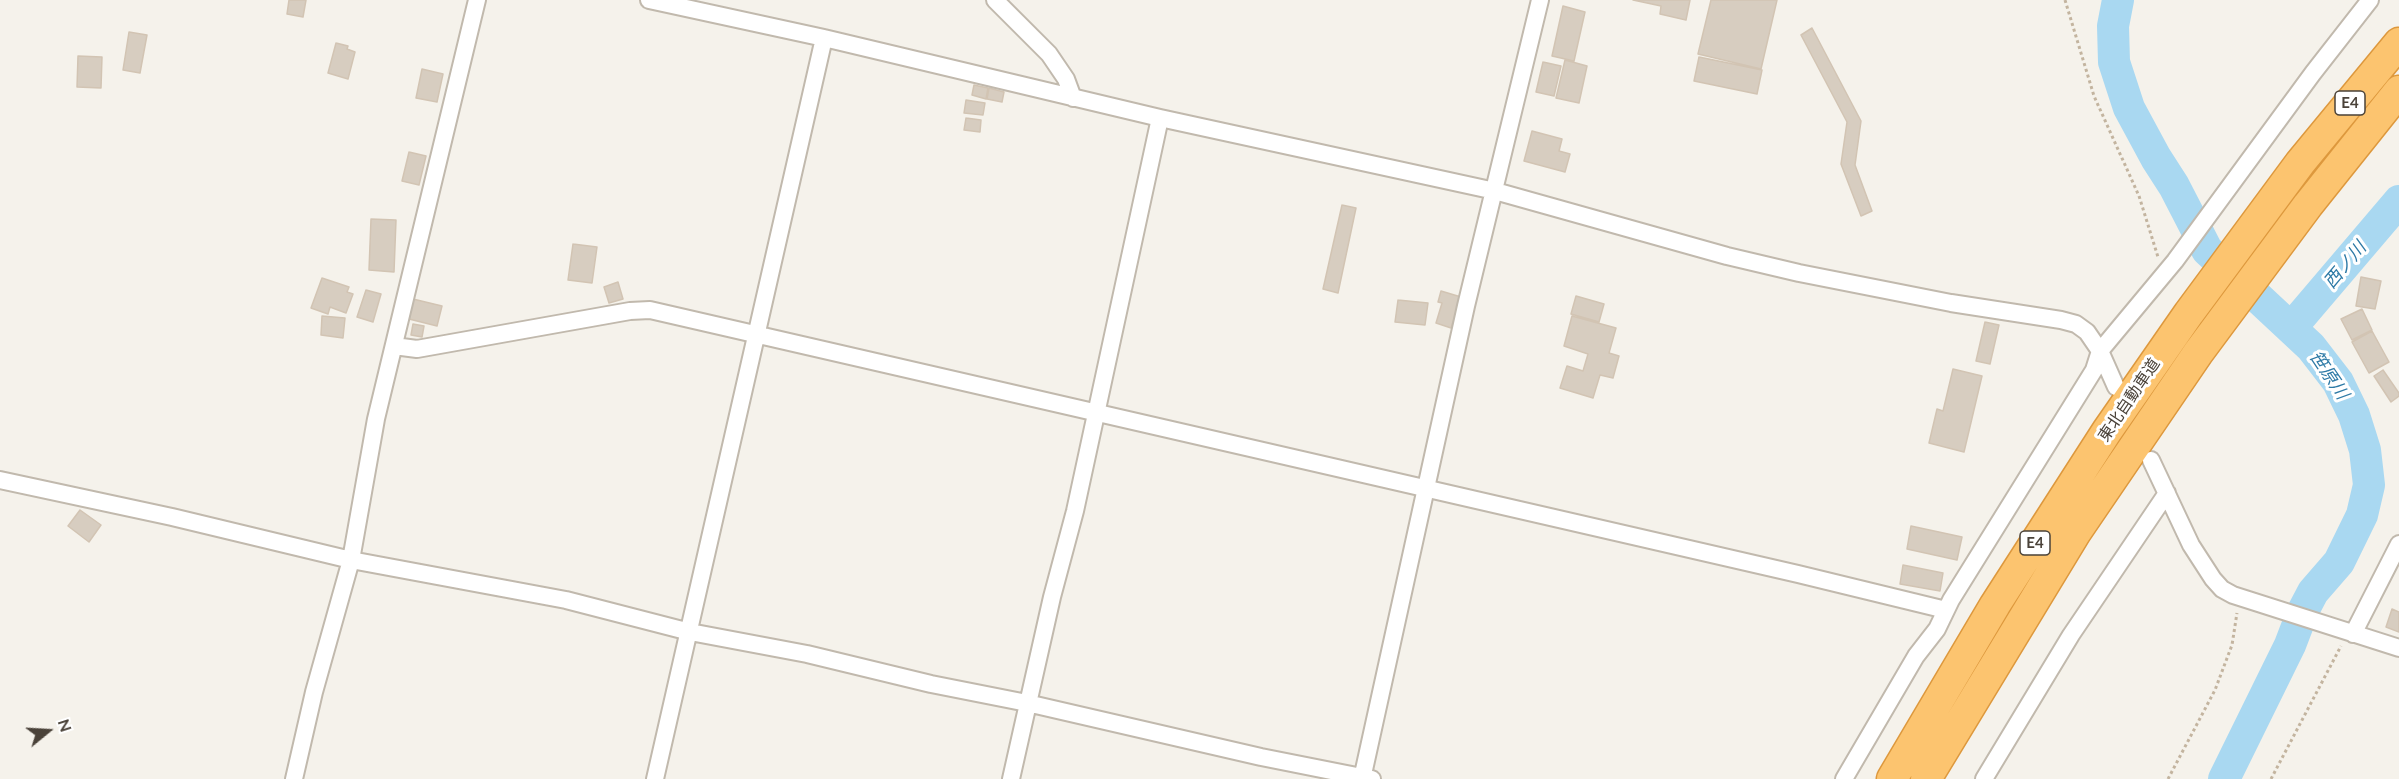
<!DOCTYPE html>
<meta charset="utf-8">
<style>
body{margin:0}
#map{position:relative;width:2399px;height:779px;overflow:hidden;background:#f5f2eb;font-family:Lato,sans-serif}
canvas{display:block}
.north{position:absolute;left:18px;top:701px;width:60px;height:60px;-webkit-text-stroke:4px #fff;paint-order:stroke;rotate:72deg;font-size:16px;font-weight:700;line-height:24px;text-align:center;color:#4a4239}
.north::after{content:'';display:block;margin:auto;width:21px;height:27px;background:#4a4239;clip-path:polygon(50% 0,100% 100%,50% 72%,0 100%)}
</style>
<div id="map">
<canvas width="2399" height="779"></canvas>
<div class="north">N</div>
</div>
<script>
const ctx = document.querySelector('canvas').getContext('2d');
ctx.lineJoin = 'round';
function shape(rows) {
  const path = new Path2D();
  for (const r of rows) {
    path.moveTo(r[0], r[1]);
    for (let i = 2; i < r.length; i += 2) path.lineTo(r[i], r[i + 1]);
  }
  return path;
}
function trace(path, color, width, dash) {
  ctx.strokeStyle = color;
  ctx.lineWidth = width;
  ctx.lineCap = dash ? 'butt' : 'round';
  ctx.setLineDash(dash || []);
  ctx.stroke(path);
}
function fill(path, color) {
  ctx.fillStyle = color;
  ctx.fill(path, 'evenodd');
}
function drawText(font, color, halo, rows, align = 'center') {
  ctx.font = font + ' Lato,"Noto Sans JP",sans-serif';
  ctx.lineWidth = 6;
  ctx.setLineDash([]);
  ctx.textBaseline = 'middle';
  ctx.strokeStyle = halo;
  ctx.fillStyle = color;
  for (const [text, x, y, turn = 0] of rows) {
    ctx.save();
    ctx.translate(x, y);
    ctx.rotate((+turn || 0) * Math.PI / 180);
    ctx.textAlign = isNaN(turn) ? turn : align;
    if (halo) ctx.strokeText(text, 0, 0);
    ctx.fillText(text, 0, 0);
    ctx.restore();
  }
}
trace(shape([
 [2118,0,2113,26,2114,62,2129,108,2156,158,2174,186,2207,250,2311,347,2338,382,2354,415,2365,450,2369,485,2362,515,2339,562,2313,592,2303,611,2290,645,2224,779],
 [2291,328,2399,201]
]), '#a9d8f1', 32);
const building = shape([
 [289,0,306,0,303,17,287,14,289,0],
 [1633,0,1690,0,1686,20,1660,14,1661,6,1633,0],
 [1711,0,1777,0,1761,69,1698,54,1711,0],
 [1563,6,1585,12,1574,61,1552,56,1563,6],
 [1812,28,1861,121,1855,165,1872,211,1861,216,1841,164,1847,122,1801,35,1812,28],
 [129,32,147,35,140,73,123,70,129,32],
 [336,43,348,46,347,49,355,52,348,79,328,73,336,43],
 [78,56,102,57,101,88,77,87,78,56],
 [1699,57,1762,70,1757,94,1694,81,1699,57],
 [1565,60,1587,66,1579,103,1556,98,1565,60],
 [1543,62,1561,66,1554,96,1536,92,1543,62],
 [422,69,443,74,437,102,416,98,422,69],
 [974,85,988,88,986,99,972,95,974,85],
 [989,88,1004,92,1002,102,987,99,989,88],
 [966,100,985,103,983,115,964,113,966,100],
 [966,118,981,120,980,132,964,130,966,118],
 [1532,131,1562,139,1559,151,1570,154,1565,172,1524,161,1532,131],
 [409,152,426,156,419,185,402,181,409,152],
 [1342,205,1356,208,1338,293,1323,289,1342,205],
 [371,219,396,220,394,272,369,270,371,219],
 [573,244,597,247,592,283,568,280,573,244],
 [2361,277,2381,281,2375,309,2356,306,2361,277],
 [322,278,349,287,347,292,353,294,346,313,330,307,328,314,311,308,322,278],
 [618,282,623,299,609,303,604,287,618,282],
 [366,290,381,294,373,322,357,317,366,290],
 [1441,291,1461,297,1451,328,1436,323,1442,303,1438,302,1441,291],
 [1576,296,1604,304,1599,322,1571,314,1576,296],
 [413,299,442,306,437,326,409,319,413,299],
 [1398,300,1428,303,1425,325,1395,322,1398,300],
 [2362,309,2372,330,2352,340,2341,319,2362,309],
 [322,316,345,318,343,338,321,335,322,316],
 [1572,316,1616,328,1609,353,1619,356,1613,378,1600,375,1593,398,1560,388,1567,366,1583,371,1588,354,1564,346,1572,316],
 [1985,322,1999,325,1990,364,1976,361,1985,322],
 [413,324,424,326,422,337,411,335,413,324],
 [2372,331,2389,362,2369,373,2352,342,2372,331],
 [1953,369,1982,376,1964,452,1929,443,1937,409,1943,411,1953,369],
 [2383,370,2399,393,2399,396,2391,402,2374,376,2383,370],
 [80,510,101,525,89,542,68,526,80,510],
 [1911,526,1962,537,1957,560,1907,549,1911,526],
 [1903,565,1943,573,1940,591,1900,584,1903,565],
 [2392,609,2399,612,2399,632,2386,627,2392,609]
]);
fill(building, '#d7cdc0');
trace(building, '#d2c4b3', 1.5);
const street = shape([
 [649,0,824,38,1160,118,1495,191,1727,256,1799,273,1951,303,2061,320,2076,324,2087,332,2100,351,2116,387],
 [995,0,1049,54,1066,79,1073,98],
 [394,346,417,349,630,311,650,310,1798,574,1946,610],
 [2151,460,2191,545,2213,579,2222,589,2233,595,2399,648],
 [0,480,172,517,351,560,566,600,690,632,807,654,931,684,1027,703,1261,757,1372,779],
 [2353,634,2399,544],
 [294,779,314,692,351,560,376,419,477,0],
 [655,779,824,38],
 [1011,779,1052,597,1075,511,1160,118],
 [1362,779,1466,306,1540,0],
 [1844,779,1916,656,1937,629,1951,600,2094,370,2100,351,2175,261,2313,73,2370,0],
 [1984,779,2071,635,2167,493]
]);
const highway = shape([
 [1892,779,1995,605,2107,431,2189,313,2300,163,2399,43],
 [1926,779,2076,532,2198,353,2308,205,2399,91]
]);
trace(street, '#c1b9ad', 20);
trace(highway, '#dd983d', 33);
trace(shape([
 [2065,0,2094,96,2139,196,2158,257],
 [2168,779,2215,690,2232,645,2237,613],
 [2271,779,2341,646]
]), '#c3b49f', 3, [3, 3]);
trace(street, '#fff', 16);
trace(highway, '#fcc46f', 30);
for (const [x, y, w] of [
 [2350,103,30],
 [2035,543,30]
]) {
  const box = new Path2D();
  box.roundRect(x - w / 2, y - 12, w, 24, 4.5);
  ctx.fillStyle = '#fff';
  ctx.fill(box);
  trace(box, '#4a4239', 1.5);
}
drawText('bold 15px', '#4a4239', null, [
 ["E4",2350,103],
 ["E4",2035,543]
]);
drawText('16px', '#4a4239', '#fff', [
 ["東北自動車道",2129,400,-56]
]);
drawText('italic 18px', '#2e7aa6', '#fff', [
 ["西ノ川",2345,265,-50],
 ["笹原川",2329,375,56]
]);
</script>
